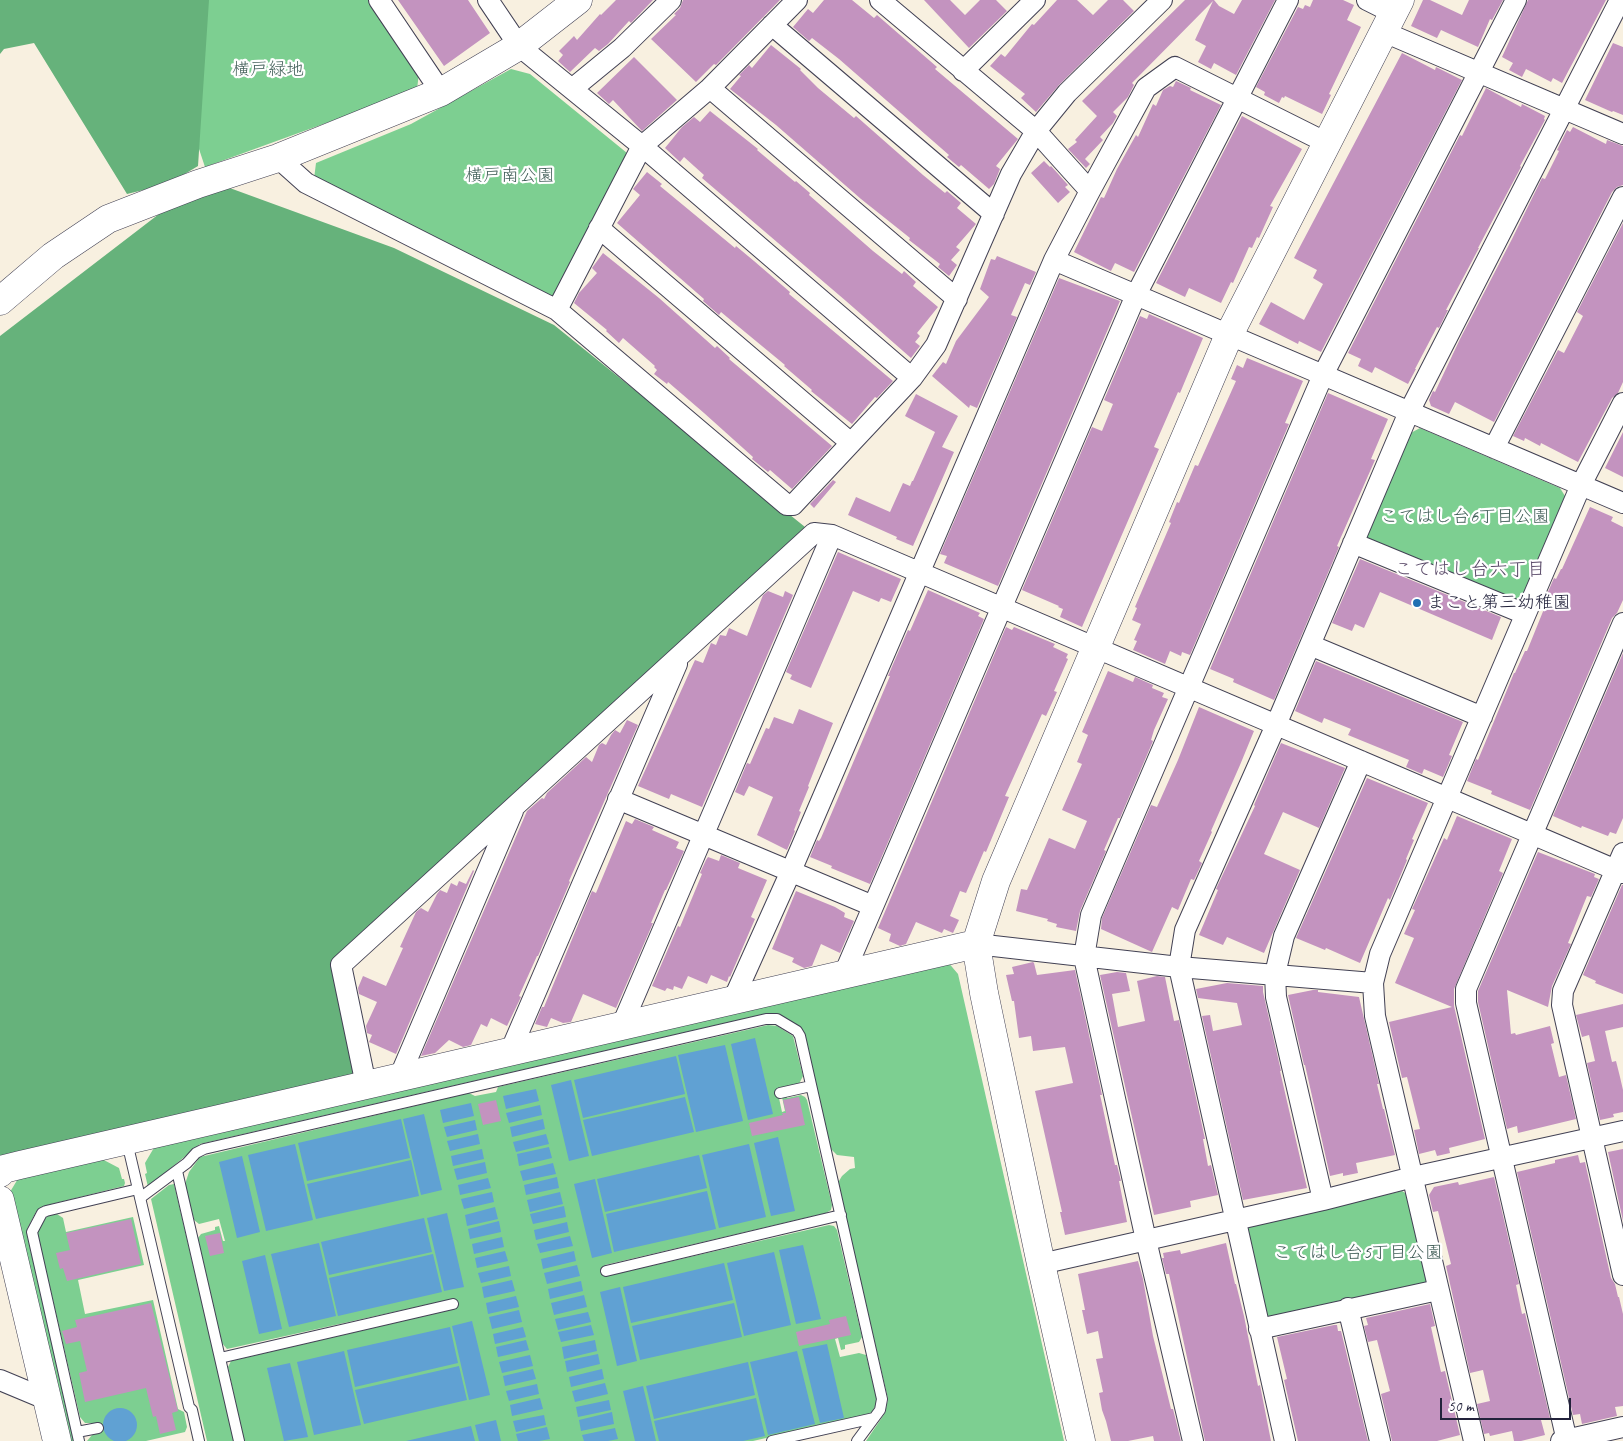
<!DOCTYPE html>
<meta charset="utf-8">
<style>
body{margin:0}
#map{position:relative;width:1623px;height:1441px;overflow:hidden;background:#f8f0e0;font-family:Caveat,sans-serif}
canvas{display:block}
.scale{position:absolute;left:1440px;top:1398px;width:131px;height:22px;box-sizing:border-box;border:2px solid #22223b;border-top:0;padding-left:6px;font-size:15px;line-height:18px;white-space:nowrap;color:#22223b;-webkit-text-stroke:4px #fff;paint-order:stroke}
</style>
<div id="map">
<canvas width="1623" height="1441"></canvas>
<div class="scale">50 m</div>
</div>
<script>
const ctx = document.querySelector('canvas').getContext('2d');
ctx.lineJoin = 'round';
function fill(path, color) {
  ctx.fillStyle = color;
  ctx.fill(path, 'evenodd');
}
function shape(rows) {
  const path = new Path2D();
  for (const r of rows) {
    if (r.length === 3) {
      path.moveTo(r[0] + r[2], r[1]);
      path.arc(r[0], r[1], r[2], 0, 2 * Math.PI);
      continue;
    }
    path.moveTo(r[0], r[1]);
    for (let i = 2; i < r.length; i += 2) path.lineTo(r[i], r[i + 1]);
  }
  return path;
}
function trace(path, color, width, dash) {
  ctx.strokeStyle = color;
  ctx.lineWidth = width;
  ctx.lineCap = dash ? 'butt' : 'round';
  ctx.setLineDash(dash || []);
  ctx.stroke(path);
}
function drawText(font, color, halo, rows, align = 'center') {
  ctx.font = font + ' Caveat,"Klee One",sans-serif';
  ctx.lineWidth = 4.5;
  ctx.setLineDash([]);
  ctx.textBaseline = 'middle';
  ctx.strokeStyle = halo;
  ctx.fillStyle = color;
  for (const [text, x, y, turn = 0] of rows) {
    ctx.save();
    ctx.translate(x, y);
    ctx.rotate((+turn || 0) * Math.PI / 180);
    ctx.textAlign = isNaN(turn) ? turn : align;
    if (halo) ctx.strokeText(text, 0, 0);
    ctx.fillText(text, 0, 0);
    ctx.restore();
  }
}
fill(shape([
 [205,0,370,0,419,72,417,90,205,167,191,125],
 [511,69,530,74,627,153,553,302,314,179,316,163,411,124],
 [1420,428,1560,488,1565,496,1521,602,1514,606,1363,536,1407,435],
 [947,961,958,974,1064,1441,866,1441,885,1413,888,1399,839,1188,839,1181,842,1176,850,1169,855,1168,854,1157,837,1155,830,1148,803,1031,786,1018,775,1014,764,1014,200,1144,148,1187,145,1174,147,1173,145,1163,155,1146],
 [768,1025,777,1026,793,1036,803,1076,799,1084,777,1089,782,1112,785,1111,782,1097,787,1096,787,1098,801,1095,805,1097,807,1100,832,1205,831,1210,826,1213,605,1265,607,1276,829,1225,834,1226,837,1230,862,1337,859,1342,845,1345,845,1349,841,1350,838,1338,835,1339,840,1357,859,1353,866,1355,877,1400,876,1405,872,1412,866,1415,753,1441,244,1441,228,1367,231,1361,455,1309,452,1299,227,1349,222,1343,198,1238,201,1234,215,1230,215,1227,219,1226,223,1241,225,1241,219,1219,199,1224,194,1220,185,1184,189,1172,200,1157,469,1093,475,1096,496,1092,498,1087],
 [100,1158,119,1168,122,1179,124,1179,125,1183,124,1186,44,1206,36,1212,27,1229,27,1235,74,1441,67,1441,10,1192,19,1177],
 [174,1184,234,1441,207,1441,151,1199,169,1185],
 [1402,1191,1410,1196,1429,1282,1273,1323,1263,1316,1244,1236,1249,1227],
 [57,1214,63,1218,66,1232,133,1217,144,1265,78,1280,85,1314,153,1300,178,1409,184,1412,187,1427,185,1432,146,1441,87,1441,92,1435,100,1433,99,1423,85,1423,80,1417,37,1231,47,1216]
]), '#7dcf91');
fill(shape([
 [0,0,209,0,198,166,168,184,127,194,34,43,4,49,0,54],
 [227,187,394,248,554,325,805,527,638,686,332,964,355,1076,0,1162,0,336,159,214]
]), '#66b27b');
fill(shape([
 [755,1038,773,1114,748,1120,731,1044],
 [725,1045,743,1121,696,1132,678,1055],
 [676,1056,685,1094,583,1118,574,1080],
 [571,1080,589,1156,569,1161,551,1085],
 [536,1089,539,1101,506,1109,503,1096],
 [685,1097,694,1132,592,1156,583,1120],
 [471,1103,474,1116,443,1123,440,1110],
 [540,1105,542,1115,509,1123,506,1113],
 [424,1114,442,1190,421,1195,403,1119],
 [401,1119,410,1158,307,1181,298,1143],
 [543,1119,545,1129,512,1137,510,1127],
 [475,1120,477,1130,447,1137,444,1127],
 [478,1134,480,1144,450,1151,447,1141],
 [546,1134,549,1144,516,1152,513,1142],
 [778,1137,795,1211,771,1216,754,1143],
 [295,1144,313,1220,266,1231,248,1155],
 [749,1144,766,1217,719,1228,702,1155],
 [549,1147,552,1158,519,1166,517,1154],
 [482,1149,484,1159,453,1166,451,1156],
 [699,1155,707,1188,605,1212,597,1179],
 [242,1156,260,1232,237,1238,219,1162],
 [411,1160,419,1196,316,1219,307,1184],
 [485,1162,487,1173,457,1180,454,1169],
 [553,1163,556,1174,523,1181,520,1171],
 [557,1177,559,1188,526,1195,524,1185],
 [488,1178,491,1188,460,1195,458,1185],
 [595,1179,612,1253,592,1258,574,1184],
 [707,1191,716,1229,614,1252,606,1214],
 [492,1192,494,1202,464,1209,461,1199],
 [560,1192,563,1204,530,1212,527,1200],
 [564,1206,566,1217,533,1224,530,1214],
 [495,1207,498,1219,467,1226,465,1215],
 [447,1213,464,1287,444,1291,427,1218],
 [424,1218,432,1252,329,1275,321,1242],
 [499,1221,501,1232,470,1239,468,1229],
 [567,1222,569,1232,536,1240,534,1230],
 [570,1236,573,1246,540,1253,537,1244],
 [502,1237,504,1247,474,1254,472,1244],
 [319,1243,336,1316,289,1327,271,1254],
 [803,1245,821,1319,796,1324,779,1250],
 [505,1251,508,1261,477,1268,475,1258],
 [574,1251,576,1261,543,1269,541,1259],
 [774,1252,791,1325,744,1336,727,1263],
 [433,1254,442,1292,338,1316,329,1278],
 [265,1255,282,1329,259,1334,242,1261],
 [724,1263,733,1300,631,1323,623,1287],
 [577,1265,580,1276,547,1284,544,1273],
 [509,1266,511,1276,481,1283,478,1273],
 [512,1280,515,1291,484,1298,482,1287],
 [581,1281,583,1291,550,1299,548,1289],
 [620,1287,637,1361,617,1366,600,1292],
 [584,1295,587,1307,554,1315,551,1303],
 [516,1296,519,1307,488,1314,486,1303],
 [734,1303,742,1337,640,1360,632,1326],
 [519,1310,522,1322,492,1329,489,1317],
 [588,1312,591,1322,558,1330,555,1319],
 [472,1321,490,1395,469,1400,452,1326],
 [591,1325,594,1335,561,1342,558,1332],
 [450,1327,458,1363,355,1387,347,1350],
 [523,1327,526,1337,495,1344,493,1334],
 [526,1340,529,1350,498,1357,496,1347],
 [595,1340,597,1351,564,1359,562,1347],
 [827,1344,844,1418,820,1423,802,1349],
 [344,1351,361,1425,314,1435,297,1362],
 [797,1351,815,1424,768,1435,750,1362],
 [598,1354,600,1364,567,1372,565,1361],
 [530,1355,533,1366,502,1373,499,1362],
 [748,1362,755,1395,654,1419,646,1386],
 [290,1363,308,1437,284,1441,267,1368],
 [459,1366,467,1400,364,1424,355,1390],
 [533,1369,536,1379,505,1386,503,1376],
 [602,1369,604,1379,571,1387,569,1377],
 [605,1383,608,1394,575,1402,572,1391],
 [537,1384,539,1394,509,1401,506,1391],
 [643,1386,656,1441,635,1441,623,1391],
 [540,1398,543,1409,512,1416,510,1405],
 [756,1398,765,1436,743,1441,659,1441,654,1421],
 [609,1400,611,1410,578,1417,576,1407],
 [120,1425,17],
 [612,1412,614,1424,581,1431,579,1420],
 [544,1415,546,1425,516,1432,513,1421],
 [496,1420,501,1441,479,1441,475,1425],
 [471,1426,475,1441,406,1441],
 [547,1427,550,1439,539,1441,518,1441,516,1434],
 [615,1428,618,1439,608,1441,584,1441,582,1435]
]), '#60a1d3');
fill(shape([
 [398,0,468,0,490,33,444,66],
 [616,0,653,0,631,23,629,21,608,44,599,51,595,48,570,72,558,61,563,55,559,51,574,36,577,40,600,14,601,15],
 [683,0,780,0,716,65,714,64,696,82,651,39,676,15,674,14,680,8],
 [824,0,852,0,874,18,877,15,937,67,935,69,1018,139,996,166,1000,169,994,184,989,189,961,165,959,167,947,157,949,155,839,59,812,38,809,41,793,27,808,9,813,13],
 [924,0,950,0,965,15,980,0,996,0,1007,11,969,48],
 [1057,0,1077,0,1093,15,1108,0,1123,0,1134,11,1059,85,1036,112,1021,98,1025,94,990,66,1001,54,1005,57,1032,24,1034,25],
 [1185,0,1214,0,1219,6,1234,14,1242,0,1275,0,1236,75,1214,63,1211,69,1198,62,1206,46,1195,40,1213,1,1132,83,1134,85,1128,97,1113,112,1117,116,1113,123,1100,137,1103,140,1085,159,1090,164,1086,168,1068,149,1077,142,1075,140,1097,116,1082,101],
 [1313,0,1343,0,1354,5,1347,20,1361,27,1329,94,1331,95,1322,114,1285,96,1284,98,1282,97,1279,103,1264,95,1265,92,1256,87,1298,7,1303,9,1305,5,1310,7],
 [1423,0,1430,0,1462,15,1469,0,1503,0,1492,20,1490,19,1478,47,1441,30,1437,38,1411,26],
 [1528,0,1606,0,1562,83,1553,78,1551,82,1526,69,1522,77,1509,70,1513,63,1502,57],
 [1613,43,1623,47,1623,115,1613,111,1612,112,1585,100],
 [771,45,801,69,800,70,818,88,854,118,856,116,923,175,945,193,947,191,961,203,957,208,976,224,956,247,960,250,951,260,957,265,949,276,938,267,940,264,909,240,910,238,861,199,776,125,730,89,741,76,739,75,749,65,752,68],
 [1402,53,1435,70,1436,67,1462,80,1321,352,1299,341,1298,344,1259,324,1271,302,1304,320,1323,284,1313,278,1317,270,1294,258],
 [634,57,677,100,642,131,613,100,609,104,597,93],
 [1176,81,1191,88,1190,90,1221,105,1134,272,1115,263,1111,271,1074,252,1101,197,1104,198,1117,169,1136,135,1138,137,1153,104,1156,106,1163,90,1170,86,1173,87],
 [1486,88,1521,107,1522,104,1545,116,1544,119,1545,120,1520,166,1521,167,1478,248,1479,248,1446,310,1448,310,1439,328,1437,327,1415,369,1416,369,1408,384,1375,367,1372,373,1358,366,1361,359,1348,353,1460,135,1462,136],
 [710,111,758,149,757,150,795,182,796,181,810,193,809,195,873,251,902,274,904,271,916,282,913,286,938,307,917,333,920,336,915,342,920,346,911,358,846,301,702,178,704,175,684,157,680,162,665,148,682,127,694,117,700,122],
 [1242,116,1302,149,1270,206,1273,207,1259,238,1257,237,1252,248,1249,247,1233,283,1231,282,1221,303,1189,288,1185,297,1156,283],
 [1573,127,1606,144,1607,140,1623,146,1623,185,1617,187,1612,192,1494,422,1455,402,1449,414,1431,406,1429,400,1433,391,1435,392,1460,339,1512,239,1542,178,1545,179,1559,151,1557,150,1567,130,1570,132],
 [1044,161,1050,167,1051,166,1068,185,1065,187,1070,192,1058,203,1031,173],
 [647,172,662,184,660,186,735,248,736,246,754,261,790,292,789,294,893,381,877,398,875,397,852,424,811,391,812,390,784,366,785,365,745,332,721,312,719,315,703,301,704,299,617,223,640,195,633,189],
 [1623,223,1623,382,1618,393,1612,398,1578,462,1541,443,1540,446,1525,438,1524,441,1513,436,1558,350,1564,353,1583,316,1577,312],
 [603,253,659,298,715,348,717,346,730,358,729,359,832,446,792,489,770,470,768,472,752,459,753,457,704,413,668,382,667,384,654,374,657,370,654,367,655,366,623,338,619,343,606,331,607,330,574,303,579,293,597,273,592,268],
 [997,256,1036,272,1030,285,1025,283,1011,315,1017,317,977,408,970,405,969,408,932,376,943,362,946,364,956,341,989,297,980,289,991,259,995,260],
 [1059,278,1120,301,998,586,944,563,947,556,940,554],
 [1149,314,1203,338,1180,393,1178,392,1154,447,1159,449,1082,627,1060,617,1063,609,1058,607,1059,606,1022,590,1092,427,1102,431,1113,404,1104,400,1140,316,1147,319],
 [1247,358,1303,381,1285,423,1289,424,1190,655,1182,652,1181,656,1170,651,1165,664,1163,663,1133,650,1137,641,1134,640,1141,624,1132,620,1137,608,1135,607,1171,523,1169,522,1177,502,1179,503,1195,465,1198,466,1236,381,1231,379,1237,365,1243,368],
 [1328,393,1388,419,1371,459,1375,460,1337,546,1339,547,1274,700,1233,682,1234,679,1210,669],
 [916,394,958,416,942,447,954,452,913,546,896,539,897,537,848,515,856,497,890,512,903,483,910,486,912,481,913,481,935,432,905,416],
 [1623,432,1623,477,1605,468],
 [833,480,836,482,814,508,810,504],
 [1590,507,1613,517,1611,521,1623,527,1623,600,1617,613,1612,618,1530,810,1491,794,1492,791,1467,781,1476,759,1478,760,1514,673,1515,673,1525,651,1527,651,1544,609,1541,608,1554,578,1556,579,1561,569,1562,569],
 [838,552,901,579,891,602,881,598,879,602,853,591,811,688,790,679,792,675,786,672],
 [1360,559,1501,617,1492,640,1380,592,1364,628,1355,624,1352,631,1332,623],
 [928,590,980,613,978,616,984,619,870,884,831,868,832,866,810,857,817,840,819,841,821,838,890,676,888,676,894,662,908,630,910,631],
 [768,591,783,597,785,591,793,595,702,807,671,794,669,799,638,786,695,660,703,663,711,643,716,645,720,635,726,636,729,628,747,636,763,595],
 [1006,627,1012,630,1014,627,1055,644,1053,647,1068,654,1066,658,1068,659,1054,691,1057,692,1046,716,1042,714,1005,796,1009,797,986,852,984,851,966,893,960,891,950,916,959,920,953,933,944,929,942,933,916,922,906,944,900,946,889,941,891,934,878,928],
 [1623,653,1623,818,1616,834,1610,832,1608,836,1582,826,1581,828,1553,816],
 [1316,661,1463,722,1449,755,1452,756,1443,777,1424,769,1422,774,1406,767,1409,760,1348,735,1351,729,1324,718,1322,723,1295,711],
 [1108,671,1133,682,1135,677,1153,685,1152,688,1164,693,1162,697,1168,699,1154,730,1151,740,1153,741,1120,818,1118,818,1104,850,1106,851,1080,911,1076,931,1056,927,1057,924,1047,921,1048,919,1016,911,1021,889,1027,890,1049,838,1075,849,1087,821,1062,810,1082,764,1077,762,1088,735,1082,732],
 [1199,707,1254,731,1240,765,1211,831,1212,832,1199,861,1202,863,1194,880,1191,879,1178,910,1172,907,1152,952,1101,929,1102,918,1151,805,1157,807,1178,760],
 [799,709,833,723,808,786,809,787,799,811,801,812,794,830,795,831,787,850,757,835,773,797,749,786,744,796,735,792,747,763,750,764,766,728,769,729,774,717,793,724],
 [627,720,638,725,569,881,570,882,538,956,537,956,519,996,521,997,507,1026,491,1018,487,1027,481,1024,471,1045,463,1047,449,1040,435,1053,421,1056,527,811,542,798,544,799,547,793,586,757,592,762,599,745,602,743,606,745,611,735,615,730,620,733],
 [1281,743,1345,768,1319,828,1283,812,1264,854,1300,870,1264,953,1227,937,1223,945,1199,935,1218,890,1216,889,1255,806,1254,805],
 [1367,778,1428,803,1412,839,1414,840,1406,859,1407,860,1390,900,1388,898,1360,963,1326,948,1325,950,1296,938],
 [1457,816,1512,839,1499,871,1503,873,1454,989,1454,1006,1485,1139,1449,1148,1450,1153,1437,1156,1435,1150,1419,1154,1414,1130,1420,1129,1407,1077,1402,1078,1389,1022,1452,1007,1395,983,1414,938,1404,934,1415,910,1412,909,1444,838,1447,840],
 [635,819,654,827,652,830,679,842,676,848,684,851,666,890,665,890,651,923,653,923,616,1008,583,994,571,1022,563,1023,551,1018,547,1027,535,1024,542,1007,544,1007,592,891,596,893,626,821,632,824],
 [1538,852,1595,874,1594,877,1599,879,1591,897,1587,896,1568,943,1571,944,1552,986,1548,1007,1507,990,1511,1034,1515,1033,1516,1035,1550,1026,1554,1043,1551,1044,1559,1077,1566,1075,1576,1119,1518,1133,1517,1126,1507,1129,1478,1002,1478,991],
 [721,855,740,863,738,868,767,880,751,917,755,919,730,977,729,976,727,982,711,975,707,984,688,976,682,989,674,986,673,990,667,988,665,991,652,986,675,933,678,926,680,927,702,874,700,873,706,860,708,857,719,861],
 [473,870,474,871,396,1054,369,1042,372,1035,367,1033,366,1026,377,1002,359,994,358,988,363,976,386,986,403,948,400,947,416,912,421,908,428,912,437,894,440,890,447,893,451,883,457,886,459,881,466,884],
 [1622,885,1623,885,1623,994,1595,983,1596,981,1583,975],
 [796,891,835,907,845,913,844,917,854,921,840,953,821,944,812,966,804,968,792,962,794,958,772,949],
 [1033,962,1034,963,1037,975,1075,970,1102,1095,1100,1095,1101,1099,1115,1165,1117,1165,1121,1181,1119,1181,1127,1222,1065,1235,1060,1212,1062,1212,1035,1091,1073,1083,1065,1047,1033,1051,1031,1036,1019,1038,1014,1001,1012,1001,1006,975,1014,974,1012,967],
 [1117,972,1126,973,1130,991,1112,994,1118,1027,1145,1021,1137,981,1157,976,1165,977,1174,1021,1179,1020,1205,1139,1203,1139,1208,1166,1211,1165,1218,1195,1190,1201,1191,1207,1154,1215,1100,975],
 [1227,983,1263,986,1263,992,1281,1071,1280,1071,1307,1188,1243,1200,1202,1016,1210,1015,1213,1031,1242,1025,1237,1003,1198,998,1196,989],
 [1313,990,1318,990,1318,992,1359,997,1379,1084,1377,1084,1383,1109,1384,1109,1395,1155,1356,1163,1358,1173,1343,1176,1343,1173,1330,1176,1305,1065,1304,1065,1288,995],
 [1623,1004,1623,1027,1605,1031,1612,1062,1616,1061,1620,1077,1623,1090,1623,1112,1613,1114,1614,1117,1600,1120,1587,1063,1595,1061,1589,1035,1582,1037,1576,1015],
 [799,1097,805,1125,752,1136,749,1123,783,1115,782,1113,786,1113,783,1100],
 [496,1100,501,1121,483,1125,478,1104],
 [1623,1149,1623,1221,1608,1152],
 [1578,1155,1580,1163,1585,1162,1611,1278,1615,1284,1618,1297,1619,1297,1623,1314,1623,1406,1615,1407,1617,1416,1582,1424,1580,1414,1573,1415,1517,1172,1555,1163,1555,1160],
 [1494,1177,1519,1284,1516,1285,1522,1314,1525,1313,1550,1418,1541,1420,1545,1435,1521,1441,1514,1441,1512,1431,1490,1436,1489,1433,1484,1434,1477,1404,1490,1401,1483,1370,1470,1373,1446,1266,1451,1264,1438,1211,1433,1212,1429,1195,1434,1187,1458,1182,1459,1185],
 [131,1219,141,1264,67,1281,63,1268,60,1269,56,1253,70,1250,66,1233],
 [220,1233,224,1253,210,1256,205,1236],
 [1226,1243,1235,1284,1236,1284,1244,1316,1258,1386,1260,1385,1271,1441,1205,1441,1169,1274,1166,1274,1162,1258,1164,1258,1163,1253,1180,1250,1181,1254],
 [1138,1261,1143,1279,1153,1336,1171,1409,1173,1409,1181,1441,1154,1441,1153,1436,1128,1441,1111,1441,1106,1421,1102,1410,1099,1393,1103,1392,1096,1359,1103,1358,1098,1331,1087,1334,1082,1310,1085,1310,1078,1274],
 [151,1303,178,1411,172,1413,176,1430,160,1434,156,1416,153,1417,146,1388,85,1402,79,1373,87,1371,80,1341,66,1344,62,1331,77,1327,75,1320],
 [1430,1304,1435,1326,1431,1327,1441,1372,1445,1371,1460,1435,1437,1441,1392,1441,1381,1394,1390,1391,1377,1340,1368,1342,1364,1326,1368,1325,1366,1318],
 [846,1316,851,1335,799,1346,796,1332,830,1324,829,1320],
 [1334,1325,1337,1325,1338,1331,1341,1331,1368,1441,1298,1441,1284,1380,1287,1379,1277,1337]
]), '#c393bf');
const lane = shape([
 [780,1093,811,1086],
 [127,1142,189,1407,192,1410,199,1441],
 [177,1171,239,1441],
 [140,1198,187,1163,196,1153,204,1149,766,1019,777,1019,797,1031,800,1036,882,1399,880,1410,857,1441],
 [606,1271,841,1215],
 [220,1358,453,1304],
 [77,1432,98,1428],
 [79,1441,32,1232,42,1213,46,1211,138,1189],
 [772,1441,874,1418]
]);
const street = shape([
 [379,0,441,92],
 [488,0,519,46,642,146,912,378],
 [797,0,710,88,642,146,557,310,787,505,793,505,851,443,912,378,936,345,1011,174,1036,131,1067,93,1162,0],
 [880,0,1036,131,1090,191],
 [1367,0,1393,13],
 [772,25,994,214],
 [1384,32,1623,134],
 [963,71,1035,0],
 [710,88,957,299],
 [572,89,622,48,671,0],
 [278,158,306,183,557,310],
 [599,228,851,443],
 [1054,260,1623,503],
 [1494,448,1623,197],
 [1353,543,1525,614],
 [1310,645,1482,717],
 [618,799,873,906],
 [1623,853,1563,991,1562,1005,1623,1275],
 [976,944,1179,967,1373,983],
 [844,974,1136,295,1288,0],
 [733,1000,791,871,1054,260,1090,191,1146,88,1175,67,1327,143],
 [622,1025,832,535],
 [510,1052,677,664],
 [399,1078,513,811],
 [366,1085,341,965,814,533,832,535,1623,873],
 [1323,1200,1276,997,1275,974,1284,936,1361,761],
 [1041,1264,1323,1200,1413,1177,1623,1131],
 [1348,1308,1380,1441],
 [1259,1329,1438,1290],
 [0,1380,48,1400],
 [1193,1441,1146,1240,1084,957,1091,915,1323,375,1516,0],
 [1285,1441,1179,967,1185,930,1276,725,1409,412,1620,0],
 [1474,1441,1375,1016,1373,983,1380,954,1581,485,1623,403],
 [1561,1441,1623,1427],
 [1567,1441,1466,1003,1466,989,1623,623]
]);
const secondary = shape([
 [0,301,53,256,108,219,198,184,278,158,441,92,519,46,578,0],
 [0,1173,4,1169,20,1165,976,944],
 [0,1200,57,1441],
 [1081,1441,1041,1264,984,993,976,944,996,881,1229,335,1400,0]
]);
trace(lane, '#424154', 12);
trace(street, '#424154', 22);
trace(secondary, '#424154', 29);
trace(lane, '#fff', 10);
trace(street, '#fff', 20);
trace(secondary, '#fff', 28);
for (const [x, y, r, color] of [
 [1417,603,5,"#1f6fb2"]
]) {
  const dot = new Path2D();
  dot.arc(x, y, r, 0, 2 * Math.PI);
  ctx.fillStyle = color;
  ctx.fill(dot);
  trace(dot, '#fff', 2);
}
drawText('18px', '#425f59', '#fff', [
 ["横戸緑地",268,70],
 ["横戸南公園",510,176],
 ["こてはし台6丁目公園",1465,517],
 ["こてはし台5丁目公園",1358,1253]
]);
drawText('18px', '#22223b', '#fff', [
 ["まこと第三幼稚園",1427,603]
], 'left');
drawText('19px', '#5a4a69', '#fff', [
 ["こてはし台六丁目",1470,570]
]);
</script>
